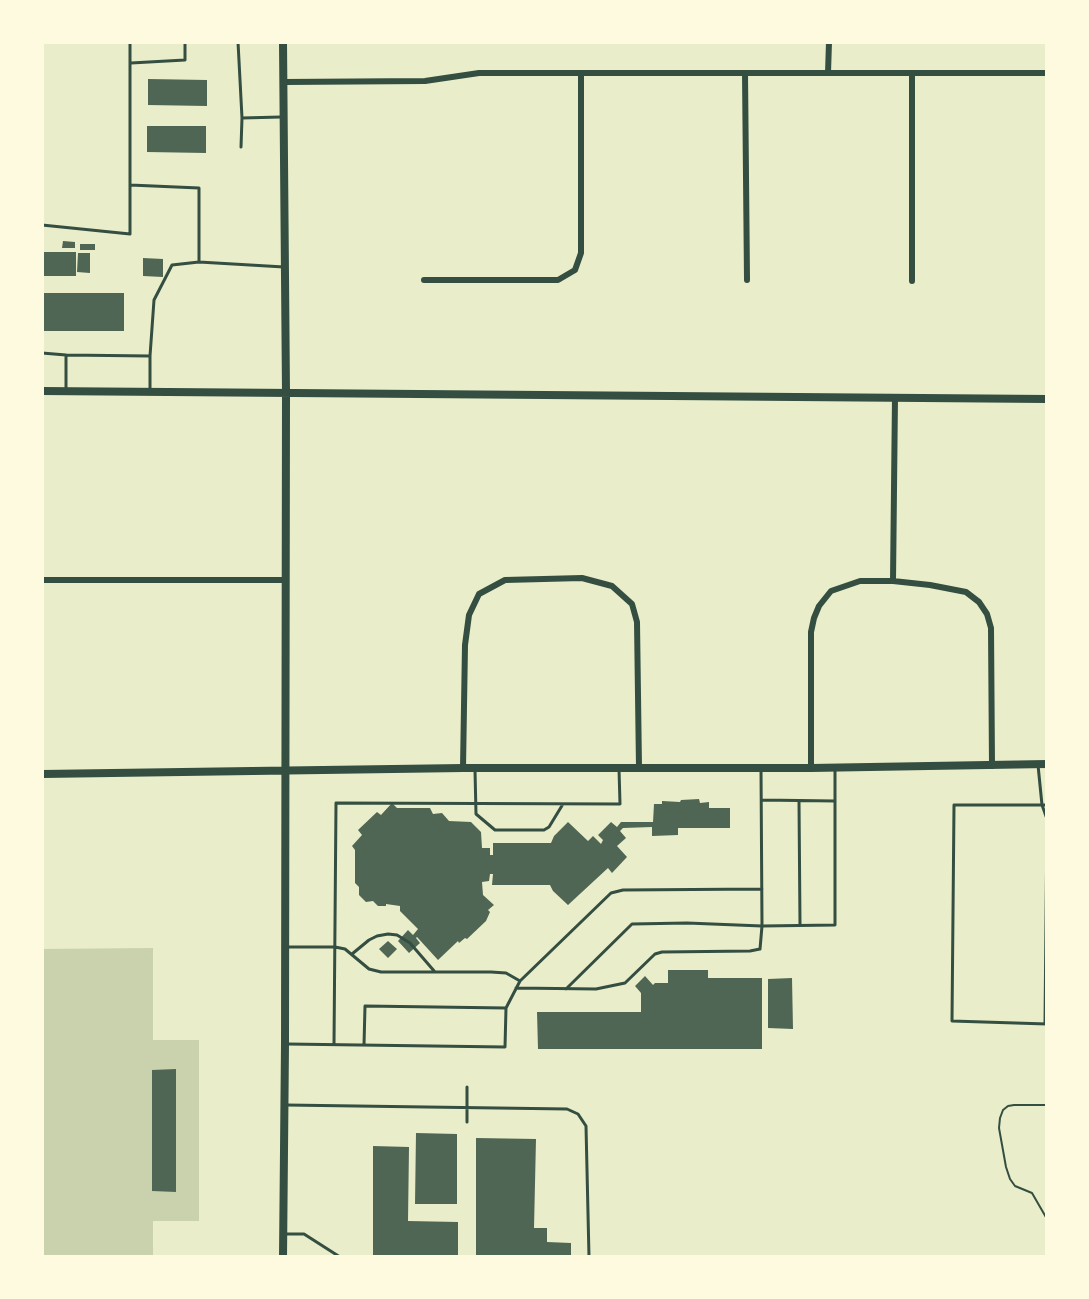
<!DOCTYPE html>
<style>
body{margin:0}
#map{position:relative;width:1089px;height:1299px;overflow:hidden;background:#e9edc9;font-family:Montserrat,sans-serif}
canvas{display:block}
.frame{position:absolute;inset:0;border:44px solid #fefae0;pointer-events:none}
</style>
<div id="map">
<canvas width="1089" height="1299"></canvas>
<div class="frame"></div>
</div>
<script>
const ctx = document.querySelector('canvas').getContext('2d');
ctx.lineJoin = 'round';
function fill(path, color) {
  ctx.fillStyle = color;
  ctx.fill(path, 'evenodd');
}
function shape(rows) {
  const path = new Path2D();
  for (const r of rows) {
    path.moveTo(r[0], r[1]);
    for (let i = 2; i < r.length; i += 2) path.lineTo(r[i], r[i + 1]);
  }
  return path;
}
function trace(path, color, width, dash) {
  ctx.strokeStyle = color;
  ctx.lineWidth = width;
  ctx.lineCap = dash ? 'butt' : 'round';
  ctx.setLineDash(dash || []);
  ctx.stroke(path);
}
fill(shape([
 [153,948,153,1040,199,1040,199,1221,153,1221,153,1257,42,1257,42,949]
]), '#cad2ad');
fill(shape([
 [148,79,207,80,207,106,148,105],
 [147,126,206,126,206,153,147,152],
 [63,241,75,242,75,248,62,248],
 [80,244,95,244,95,250,80,250],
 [42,252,76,252,76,276,42,276],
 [78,253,90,253,90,273,77,272],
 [143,258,163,259,163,277,143,276],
 [43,293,124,293,124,331,43,331],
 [699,799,700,803,709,802,709,808,730,808,730,828,678,828,678,835,652,836,652,827,623,828,620,831,626,838,617,846,627,857,612,873,608,868,568,905,553,891,550,885,492,885,493,874,490,874,489,881,482,882,483,895,494,905,488,910,490,912,486,921,467,939,465,938,459,943,458,941,438,960,417,937,416,938,420,943,409,953,398,941,408,930,413,935,418,929,400,911,400,906,386,904,386,906,378,906,373,901,366,902,359,895,359,887,355,883,355,850,352,846,362,835,358,830,377,812,381,815,392,803,397,808,430,808,433,814,442,813,449,821,471,822,481,832,482,848,490,848,490,855,493,855,493,843,551,843,554,836,568,822,588,841,593,836,601,844,603,840,598,835,611,822,617,827,621,822,653,822,654,804,662,804,662,801,680,802,681,800],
 [388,941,397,949,388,958,379,949],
 [668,970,708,970,708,978,762,978,762,1049,538,1049,537,1012,641,1012,641,993,635,986,645,976,653,985,655,983,668,983],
 [792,978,793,1029,768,1028,768,979],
 [176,1069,176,1192,152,1191,152,1070],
 [416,1133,457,1134,457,1204,415,1204],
 [476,1138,536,1139,534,1228,547,1228,547,1242,571,1243,571,1257,476,1257],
 [373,1146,409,1147,408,1221,458,1222,458,1257,373,1257]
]), '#4f6655');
trace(shape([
 [1047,1105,1014,1105,1008,1106,1003,1110,1000,1118,999,1128,1006,1167,1010,1179,1015,1186,1032,1193,1047,1219]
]), '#344e41', 2);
trace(shape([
 [238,42,242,118,281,117],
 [131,63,185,60,185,42],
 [241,147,242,118],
 [130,185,199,188,199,262,172,265,154,300,150,356],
 [42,225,130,234,130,42],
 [199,262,284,267],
 [42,353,66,355],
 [66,390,66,355,150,356,150,389],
 [1038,765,1042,805,1047,819,1045,1024],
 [475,770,476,814,495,830,544,830,549,827,563,804],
 [762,800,835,801],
 [799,801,800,925],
 [1047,805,954,805,952,1021,1047,1024],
 [287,947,335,947,345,949,369,969,381,972,491,972,506,973,520,981],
 [352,954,369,940,377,936,388,934,397,935,410,943,435,972],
 [516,988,596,989,625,983,655,954,662,952,750,951,760,949,762,926,761,769],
 [566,989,632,924,687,923,762,926,835,925,835,769],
 [287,1044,505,1047,506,1008,520,981,611,893,623,890,762,889],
 [334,1044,336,803,620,804,619,769],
 [364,1045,365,1006,506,1008],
 [286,1105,567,1109,578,1114,586,1126,589,1257],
 [467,1122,467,1087],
 [285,1234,304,1234,340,1257]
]), '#344e41', 3);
trace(shape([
 [745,73,747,280],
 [828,73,829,42],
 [912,73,912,281],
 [284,82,425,81,479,73,1047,73],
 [424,280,558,280,575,270,581,253,581,73],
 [42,580,286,580],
 [893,581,895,397],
 [463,768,465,645,469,615,479,594,505,580,582,578,612,586,632,604,637,622,639,768],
 [811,768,811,632,814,618,819,606,831,591,860,581,893,581,930,585,966,592,979,602,987,614,991,628,992,766]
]), '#344e41', 6);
trace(shape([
 [42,391,1047,399],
 [42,774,463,768,811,768,1047,764],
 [283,1257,285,1044,286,393,283,42]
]), '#344e41', 8);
</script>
